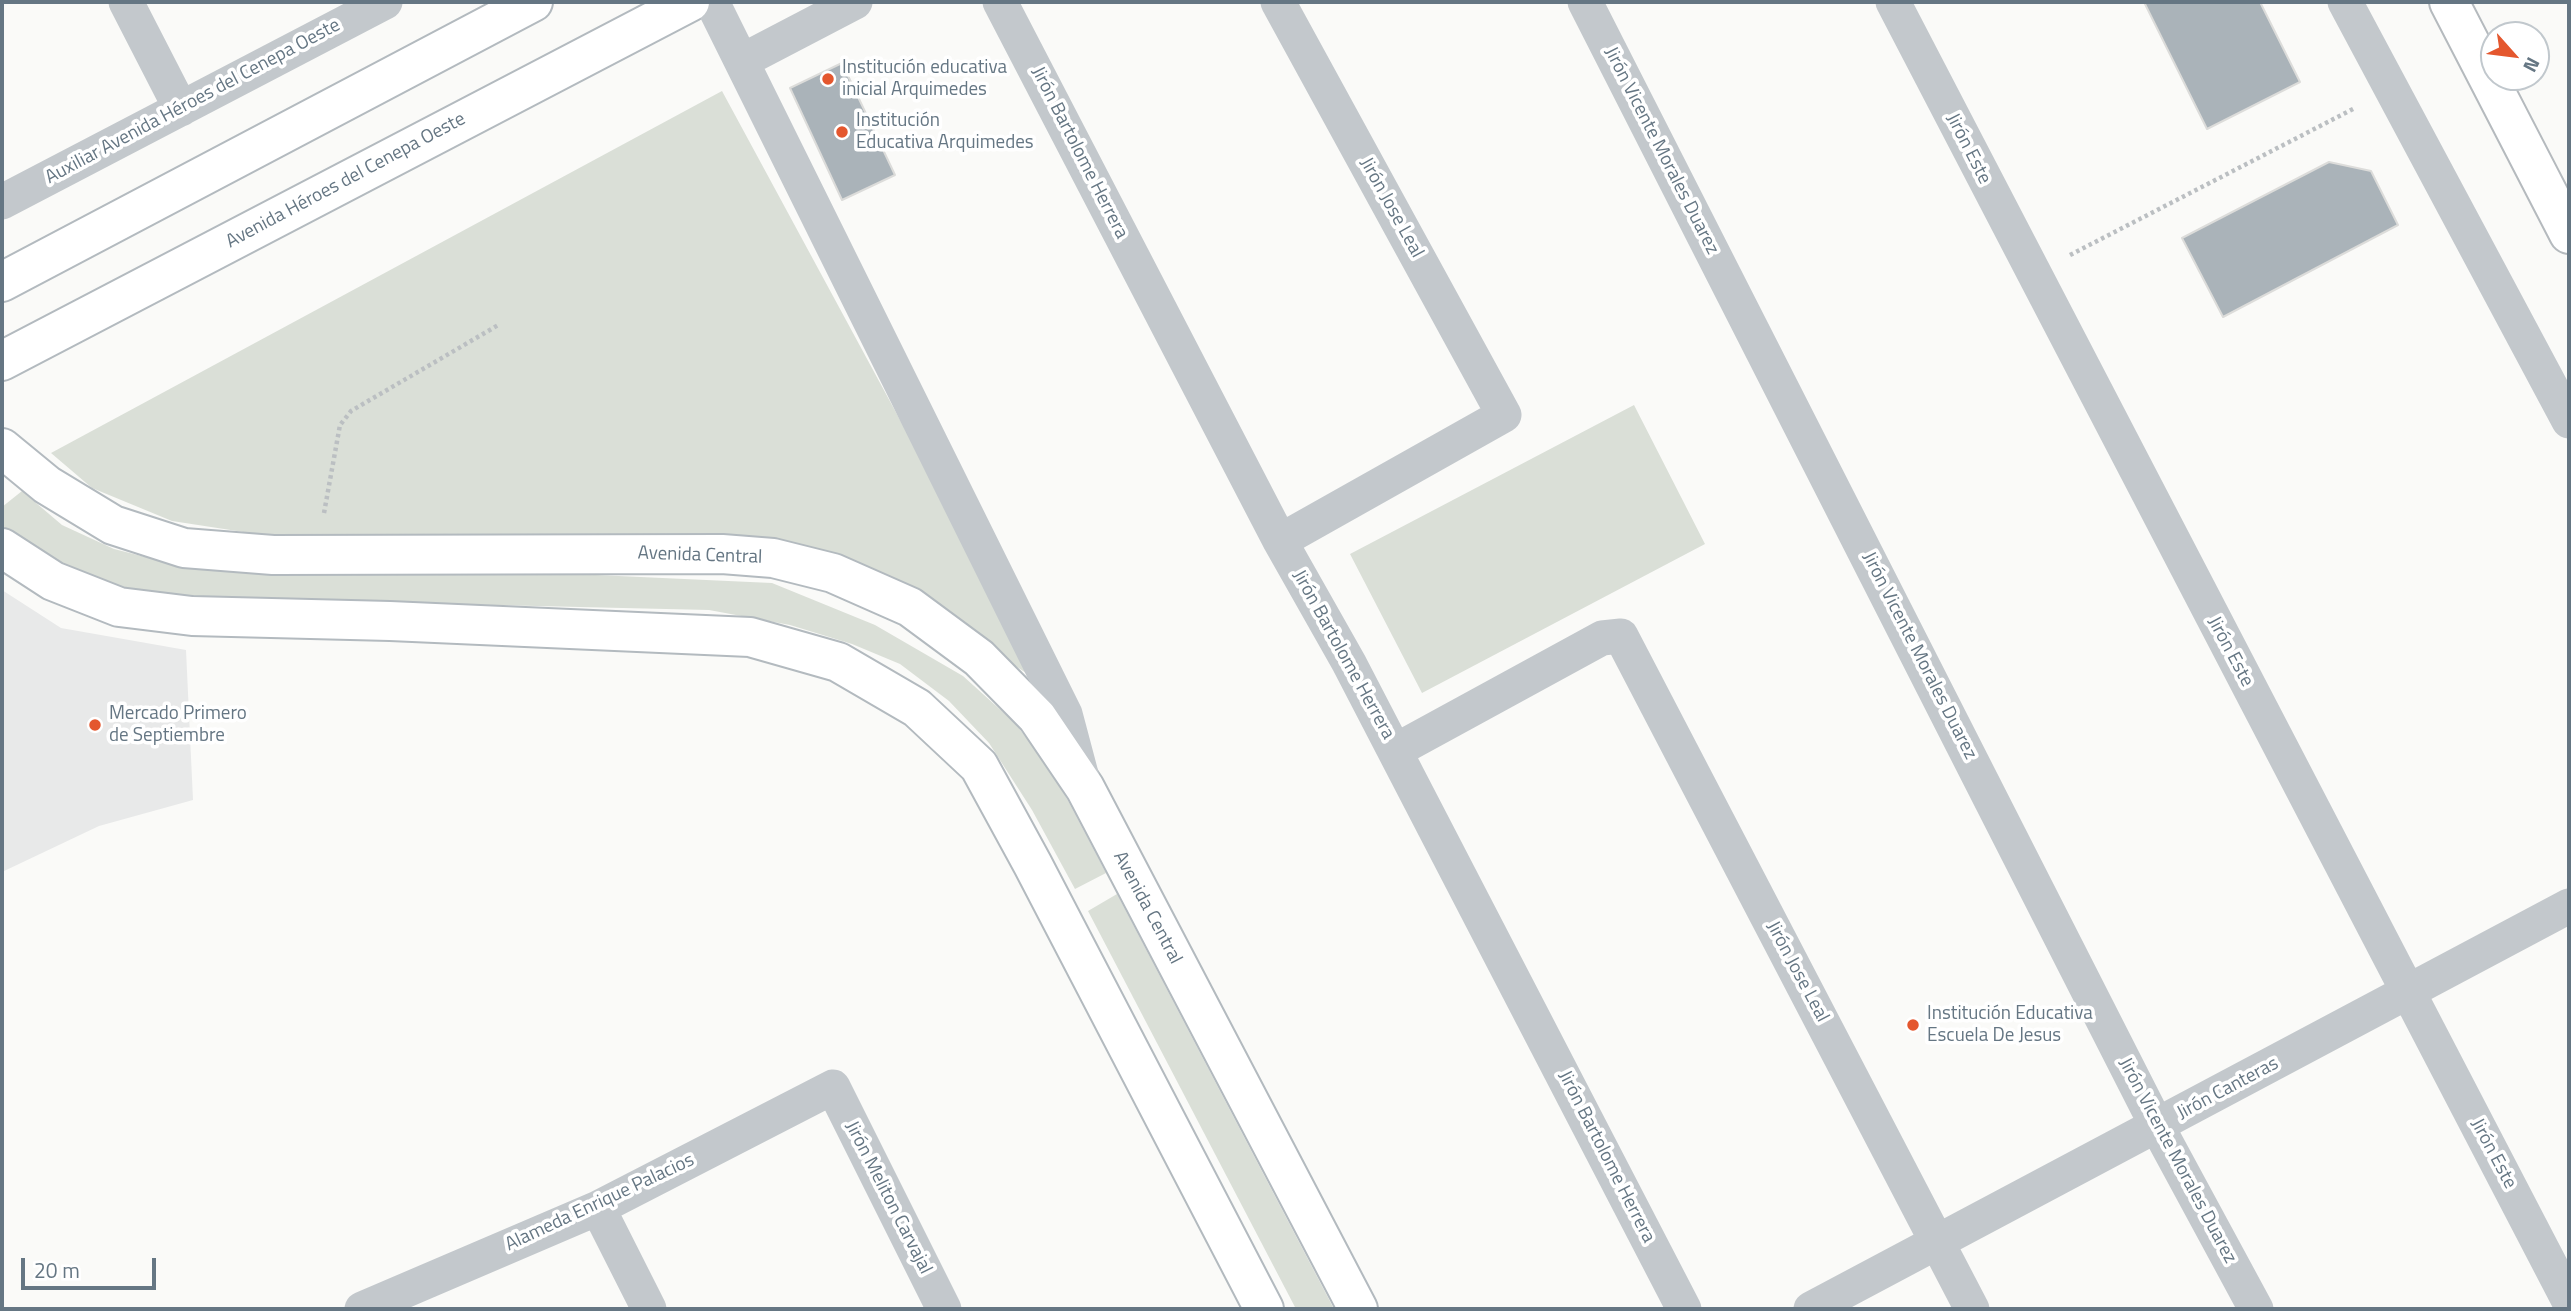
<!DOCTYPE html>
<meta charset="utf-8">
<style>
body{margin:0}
#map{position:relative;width:2571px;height:1311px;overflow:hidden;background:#fafaf8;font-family:"Titillium Web",sans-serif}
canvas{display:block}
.frame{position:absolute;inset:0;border:4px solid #657683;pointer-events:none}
.north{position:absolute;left:2480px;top:21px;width:70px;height:70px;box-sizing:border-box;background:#fff;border:2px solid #c1c8cd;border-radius:50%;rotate:118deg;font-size:19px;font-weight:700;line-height:28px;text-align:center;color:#657683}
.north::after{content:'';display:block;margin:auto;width:24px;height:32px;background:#e4572e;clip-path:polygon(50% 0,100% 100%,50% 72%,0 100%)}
.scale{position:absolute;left:21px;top:1258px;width:135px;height:32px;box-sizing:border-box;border:4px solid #657683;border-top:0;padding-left:9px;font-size:21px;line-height:24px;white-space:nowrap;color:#657683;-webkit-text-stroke:5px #fff;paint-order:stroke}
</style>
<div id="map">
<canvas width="2571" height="1311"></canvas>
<div class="frame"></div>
<div class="north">N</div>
<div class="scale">20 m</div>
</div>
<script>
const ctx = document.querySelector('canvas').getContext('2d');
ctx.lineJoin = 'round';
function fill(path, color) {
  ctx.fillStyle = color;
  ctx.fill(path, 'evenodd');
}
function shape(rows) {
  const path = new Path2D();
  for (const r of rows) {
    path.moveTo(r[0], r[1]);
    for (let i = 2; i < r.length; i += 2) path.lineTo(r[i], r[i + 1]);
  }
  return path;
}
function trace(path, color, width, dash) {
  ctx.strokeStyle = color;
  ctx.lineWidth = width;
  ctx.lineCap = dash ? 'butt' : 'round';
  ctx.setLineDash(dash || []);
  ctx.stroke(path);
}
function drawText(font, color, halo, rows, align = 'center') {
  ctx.font = font + ' "Titillium Web",sans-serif';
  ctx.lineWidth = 7;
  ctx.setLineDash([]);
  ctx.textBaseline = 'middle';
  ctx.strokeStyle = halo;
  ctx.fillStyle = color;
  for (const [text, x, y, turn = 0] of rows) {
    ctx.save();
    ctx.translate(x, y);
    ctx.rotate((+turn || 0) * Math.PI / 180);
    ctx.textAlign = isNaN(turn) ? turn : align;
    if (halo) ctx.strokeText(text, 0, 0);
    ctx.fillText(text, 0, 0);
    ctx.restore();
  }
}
fill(shape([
 [2,590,61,628,186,650,193,800,99,826,2,872]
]), '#e8e9e9');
fill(shape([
 [722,91,1043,684,962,631,777,544,263,535,172,521,92,488,51,453],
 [1634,405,1705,544,1422,693,1350,554],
 [22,491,62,525,114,549,165,562,509,571,772,583,875,625,963,676,1015,723,1054,774,1106,873,1075,889,1032,810,989,743,949,701,900,664,852,644,790,625,709,610,149,597,84,577,8,532,2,524,2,507],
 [1117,894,1334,1309,1296,1309,1088,911]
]), '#dadfd7');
const building = shape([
 [2144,2,2260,2,2300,82,2207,129,2144,2],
 [842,63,895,175,842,200,790,88,842,63],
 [2329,162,2371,171,2398,225,2223,317,2182,238,2329,162]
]);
fill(building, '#aab3b9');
trace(building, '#dcdcda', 2);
const secondary = shape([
 [2,282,533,2],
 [2,361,690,2],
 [2,448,47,485,113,525,184,548,273,555,722,554,773,558,833,573,910,607,979,658,1037,717,1085,788,1358,1309],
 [2,548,53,581,119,607,192,616,390,621,750,637,838,662,917,708,979,766,1033,865,1264,1309]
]);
const primary = shape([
 [2449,2,2569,234]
]);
trace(secondary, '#b3babf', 42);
trace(primary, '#b5babe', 42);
trace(shape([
 [2070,255,2355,108],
 [324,513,340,425,351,411,500,324]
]), '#bbbfc2', 4.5, [3.5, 3.5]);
trace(shape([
 [126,2,181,109],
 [712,2,1065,714,1082,778],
 [1000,2,1280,541,1349,663,1684,1309],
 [1278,2,1504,415,1280,541],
 [1585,2,2157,1126,2256,1309],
 [1893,2,2569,1301],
 [2345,2,2569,421],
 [742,61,855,2],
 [2,202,385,2],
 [1395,751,1602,638,1621,636,1972,1309],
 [598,1208,649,1309],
 [362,1309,598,1208,833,1087,944,1309],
 [1811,1309,2569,906]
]), '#c3c8cc', 35);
trace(secondary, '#fff', 38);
trace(primary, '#fff', 38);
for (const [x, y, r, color] of [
 [828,79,7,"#e4572e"],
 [842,132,7,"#e4572e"],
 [95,725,7,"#e4572e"],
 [1913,1025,7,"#e4572e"]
]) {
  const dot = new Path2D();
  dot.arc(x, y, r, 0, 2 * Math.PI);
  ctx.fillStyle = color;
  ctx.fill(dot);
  trace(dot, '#fff', 2.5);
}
drawText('19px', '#657683', '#fff', [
 ["Institución educativa",842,68],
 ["inicial Arquimedes",842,90],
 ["Institución",856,121],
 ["Educativa Arquimedes",856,143],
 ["Mercado Primero",109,714],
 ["de Septiembre",109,736],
 ["Institución Educativa",1927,1014],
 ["Escuela De Jesus",1927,1036]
], 'left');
drawText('19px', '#657683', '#fff', [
 ["Auxiliar Avenida Héroes del Cenepa Oeste",193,102,-28],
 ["Jirón Este",1968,149,63],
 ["Jirón Vicente Morales Duarez",1661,151,63],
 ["Jirón Bartolome Herrera",1079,153,63],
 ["Avenida Héroes del Cenepa Oeste",346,181,-28],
 ["Jirón Jose Leal",1391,208,61],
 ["Avenida Central",700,556,2],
 ["Jirón Este",2230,652,62],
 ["Jirón Bartolome Herrera",1343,655,61],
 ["Jirón Vicente Morales Duarez",1919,656,63],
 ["Avenida Central",1147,908,62],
 ["Jirón Jose Leal",1797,972,62],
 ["Jirón Canteras",2228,1089,-28],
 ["Jirón Este",2493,1154,62],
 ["Jirón Bartolome Herrera",1606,1157,63],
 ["Jirón Vicente Morales Duarez",2177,1161,62],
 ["Jirón Meliton Carvajal",888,1198,63],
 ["Alameda Enrique Palacios",600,1203,-25]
]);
</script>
